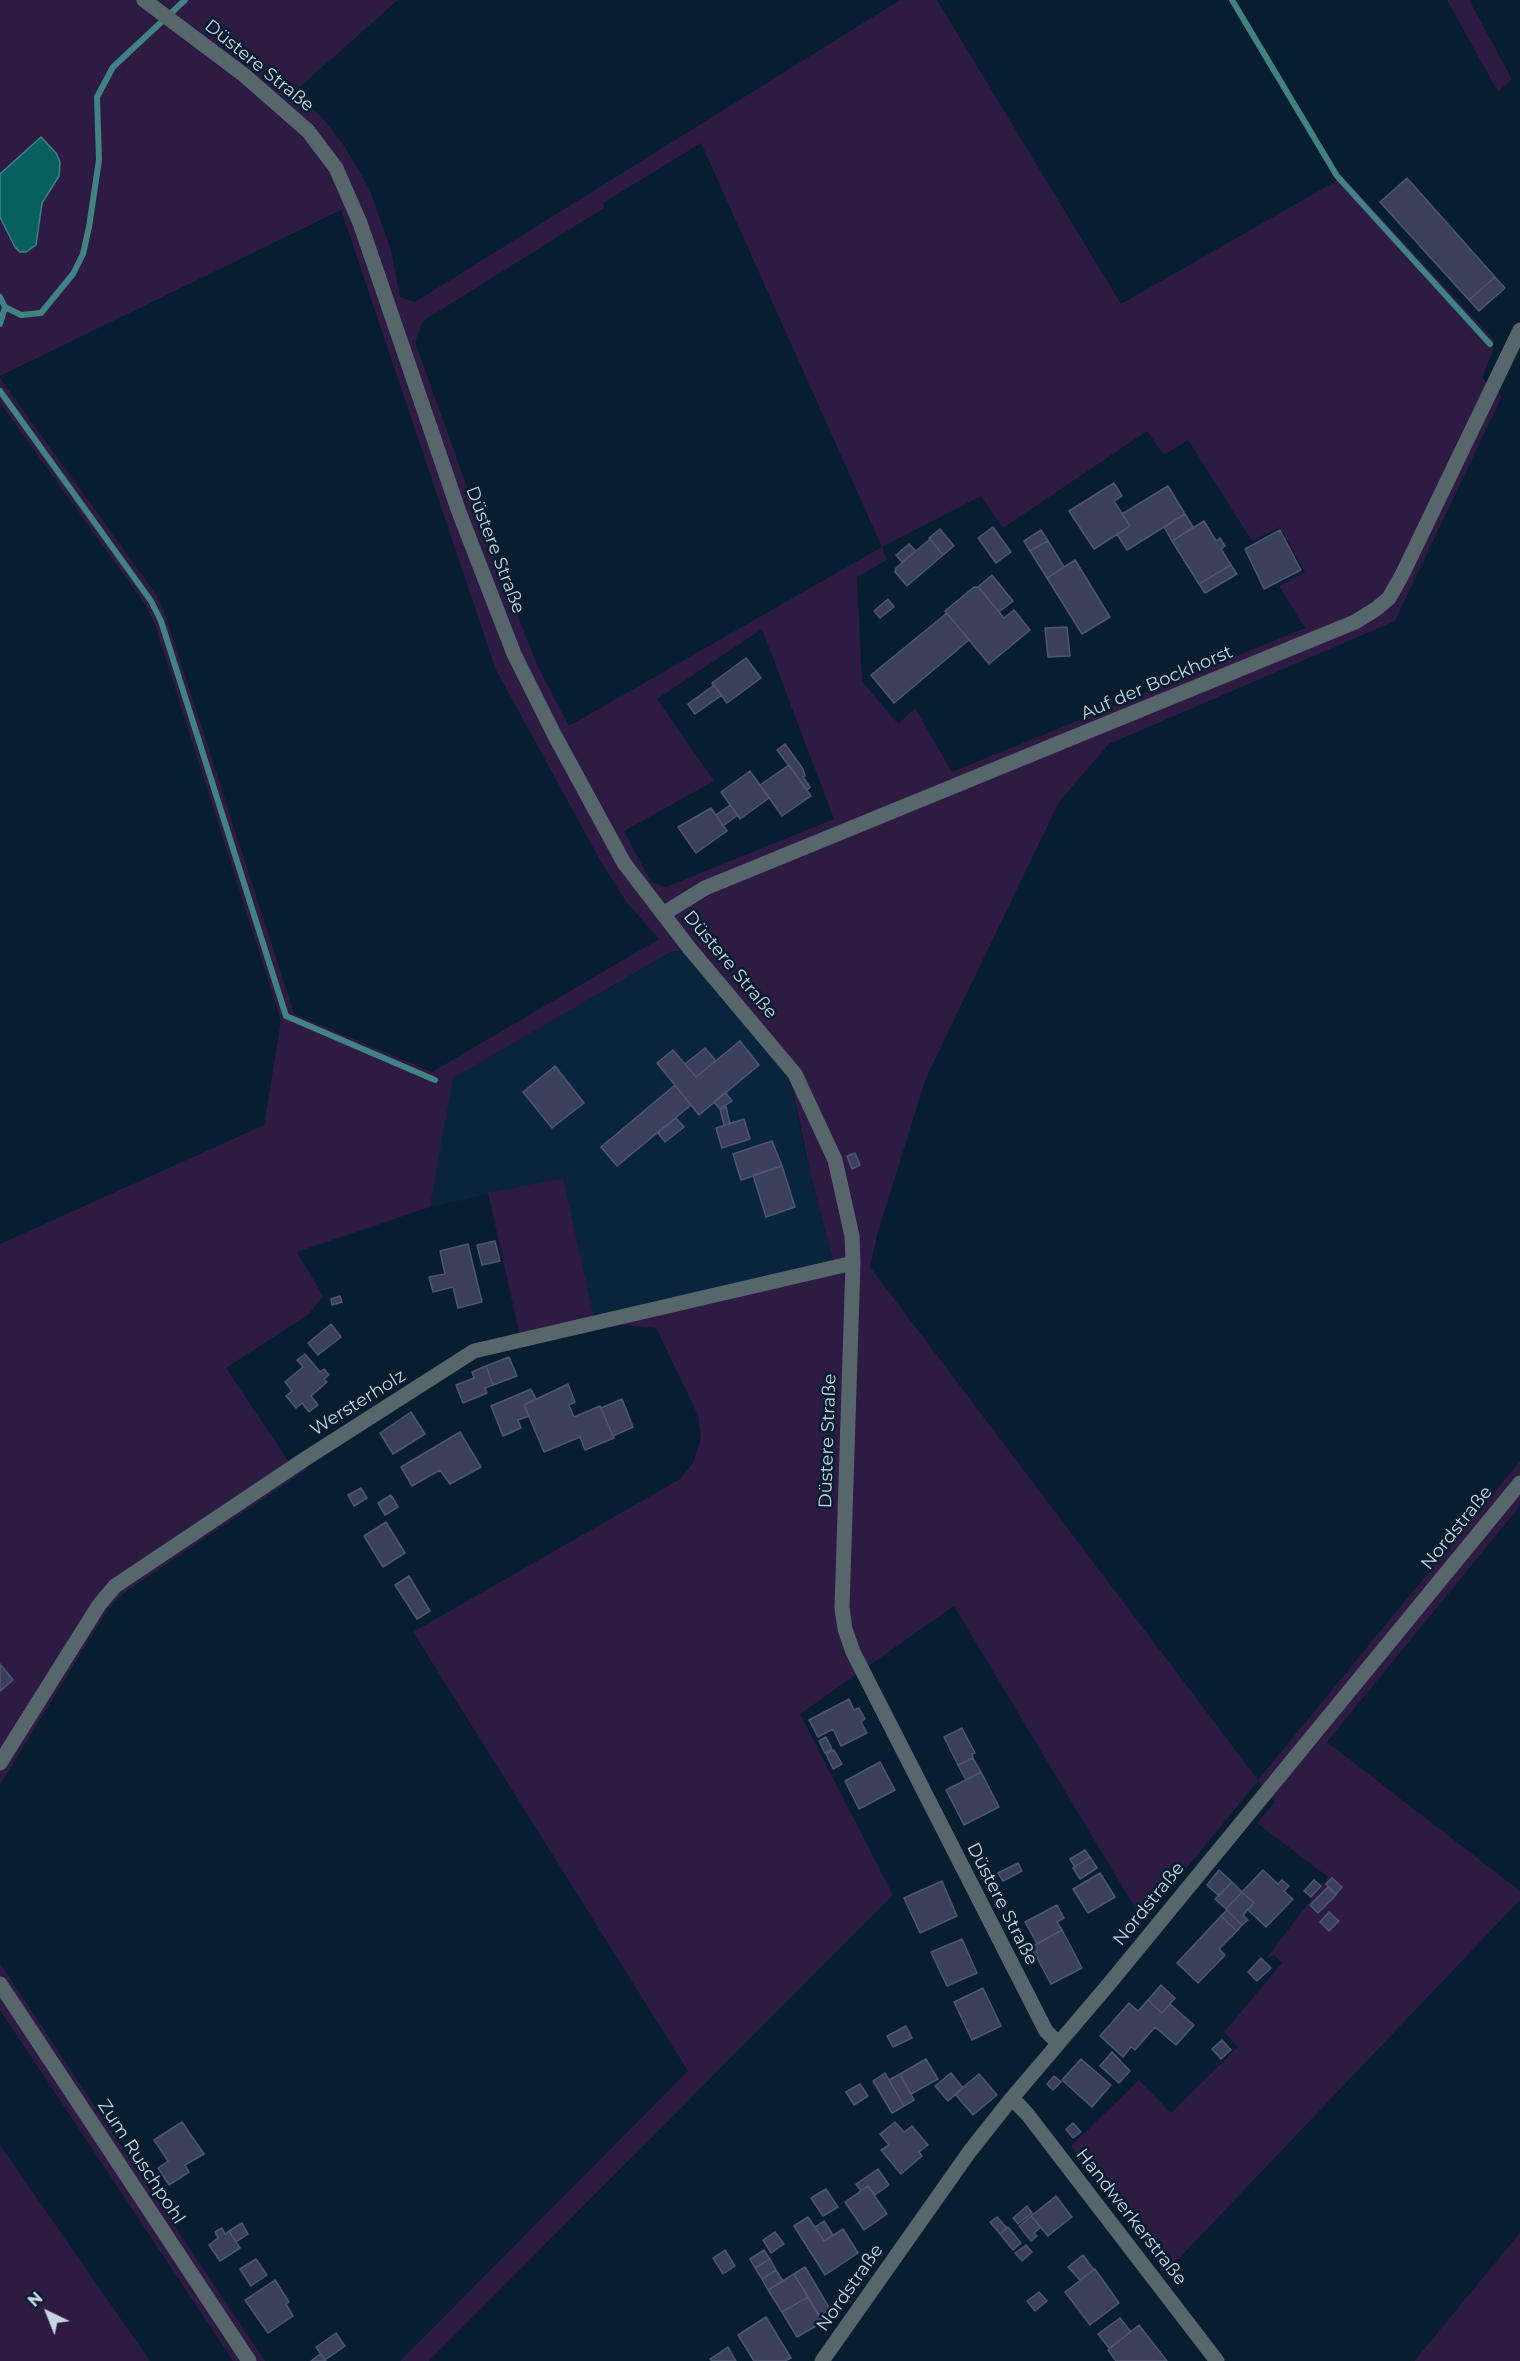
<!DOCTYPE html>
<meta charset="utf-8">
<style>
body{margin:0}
#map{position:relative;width:1520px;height:2361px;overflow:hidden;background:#071d30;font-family:Montserrat,sans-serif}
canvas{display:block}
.north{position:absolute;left:18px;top:2283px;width:60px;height:60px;-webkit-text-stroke:4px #071d30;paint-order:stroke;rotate:317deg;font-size:16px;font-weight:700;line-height:24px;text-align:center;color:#c6d3e0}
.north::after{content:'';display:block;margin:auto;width:21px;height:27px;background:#c6d3e0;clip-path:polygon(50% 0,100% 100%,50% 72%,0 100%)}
</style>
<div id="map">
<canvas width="1520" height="2361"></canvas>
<div class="north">N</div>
</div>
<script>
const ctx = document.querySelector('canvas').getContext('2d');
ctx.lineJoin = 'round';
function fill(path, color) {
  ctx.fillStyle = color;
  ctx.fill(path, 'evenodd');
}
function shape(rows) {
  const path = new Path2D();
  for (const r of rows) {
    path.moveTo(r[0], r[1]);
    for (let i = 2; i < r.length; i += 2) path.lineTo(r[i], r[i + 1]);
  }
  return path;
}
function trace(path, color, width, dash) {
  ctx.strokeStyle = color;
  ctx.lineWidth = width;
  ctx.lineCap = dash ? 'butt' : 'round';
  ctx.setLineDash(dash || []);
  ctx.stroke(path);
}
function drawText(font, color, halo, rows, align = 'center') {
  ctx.font = font + ' Montserrat,sans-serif';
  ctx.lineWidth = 5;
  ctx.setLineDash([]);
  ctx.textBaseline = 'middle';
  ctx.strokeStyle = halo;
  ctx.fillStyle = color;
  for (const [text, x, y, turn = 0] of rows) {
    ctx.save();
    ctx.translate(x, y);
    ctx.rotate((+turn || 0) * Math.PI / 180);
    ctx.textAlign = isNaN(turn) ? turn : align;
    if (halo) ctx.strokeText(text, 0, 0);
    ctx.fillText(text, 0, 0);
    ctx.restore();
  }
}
fill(shape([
 [686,949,790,1075,802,1139,833,1260,594,1322,563,1178,430,1207,452,1078,672,952]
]), '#08253d');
fill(shape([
 [0,0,398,0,293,93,321,116,345,147,369,188,391,250,400,297,415,302,900,0,937,0,1121,304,1343,177,1494,340,1492,354,1482,378,1502,396,1395,621,1109,744,1059,802,926,1078,878,1232,870,1267,1258,1780,1520,1461,1520,1506,1327,1742,1520,1891,1520,1900,1167,2271,1071,2146,1139,2080,1171,2113,1238,2047,1224,2032,1282,1963,1274,1955,1266,1959,1328,1877,1257,1823,1275,1802,1258,1781,1143,1921,954,1606,800,1714,893,1895,429,2361,400,2361,688,2071,413,1632,680,1479,693,1463,701,1438,698,1415,656,1328,594,1322,520,1336,488,1193,563,1178,595,1322,833,1260,810,1172,790,1075,686,950,671,952,453,1078,430,1207,297,1252,323,1296,309,1314,226,1368,289,1462,307,1469,125,1592,108,1609,0,1785,0,1244,264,1125,281,1021,155,625,147,607,0,403,0,378,158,597,167,619,294,1014,432,1072,659,939,627,903,601,862,496,670,341,210,0,376,0,217,15,247,38,234,42,203,59,176,37,139,0,174],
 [701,143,882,547,569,726,538,667,475,509,415,342,423,321,604,208,603,203],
 [1147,431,1164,455,1188,440,1252,541,1280,527,1305,572,1279,586,1305,628,952,772,915,708,898,724,862,681,857,577,887,560,882,547,981,496,1003,528],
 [762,629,834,819,666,887,651,882,624,831,714,781,657,699],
 [1447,0,1469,0,1512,79,1498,92],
 [0,1963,107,2125,265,2361,233,2361,0,2010],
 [0,2145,150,2361,0,2361],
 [1520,2233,1520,2361,1414,2361]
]), '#2d1b43');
const water = shape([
 [41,137,56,153,60,162,59,176,42,203,36,245,26,252,20,252,15,247,0,217,0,174,41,137]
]);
fill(water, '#08605e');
trace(water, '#418285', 1.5);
trace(shape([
 [1232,0,1337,176,1490,344],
 [0,297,5,307,21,315,41,313,73,274,83,254,89,227,99,160,97,97,113,67,185,0],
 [0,324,5,307],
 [0,391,151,601,161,621,286,1016,435,1080]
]), '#418285', 6);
const building = shape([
 [1407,178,1495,277,1469,300,1380,202,1407,178],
 [1495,277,1505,288,1479,311,1469,300,1495,277],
 [1114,483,1122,496,1114,501,1130,526,1094,549,1069,511,1114,483],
 [1168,486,1185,514,1127,550,1117,534,1130,526,1122,514,1168,486],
 [1185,514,1193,527,1172,541,1164,527,1185,514],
 [1204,521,1216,541,1220,538,1225,546,1221,549,1231,565,1199,584,1172,541,1204,521],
 [993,527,1011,552,996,563,978,538,993,527],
 [940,529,954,546,943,555,929,538,940,529],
 [1041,530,1048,541,1030,551,1024,541,1041,530],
 [1280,530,1301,570,1264,589,1245,549,1280,530],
 [930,539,943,555,907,586,895,572,896,568,930,539],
 [1048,541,1064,567,1047,578,1030,551,1048,541],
 [909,544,916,551,902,562,896,555,909,544],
 [1075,560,1110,617,1082,634,1047,578,1075,560],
 [1231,565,1237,574,1205,593,1199,584,1231,565],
 [992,575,1013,601,999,612,978,587,992,575],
 [974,587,978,587,1004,618,1014,610,1030,630,989,664,945,611,974,587],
 [888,599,894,607,880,618,874,611,888,599],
 [947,613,969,640,894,703,871,675,947,613],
 [1067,627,1070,656,1048,657,1045,628,1067,627],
 [746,658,761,678,727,703,712,683,746,658],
 [714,685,722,695,695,714,688,704,714,685],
 [785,744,803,769,805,776,803,777,810,787,807,790,777,750,785,744],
 [789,765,811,796,782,816,760,785,789,765],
 [750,771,769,798,740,819,721,792,750,771],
 [730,805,738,815,723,826,716,815,730,805],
 [711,808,727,831,696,853,678,827,711,808],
 [740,1041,759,1065,699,1115,657,1063,673,1050,696,1077,740,1041],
 [705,1048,716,1061,696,1077,685,1064,705,1048],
 [555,1066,584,1103,552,1128,523,1092,555,1066],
 [675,1085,691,1105,617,1166,601,1147,675,1085],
 [725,1092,732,1101,720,1109,714,1102,725,1092],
 [726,1107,730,1124,724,1125,720,1109,726,1107],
 [676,1118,684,1127,665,1142,658,1133,676,1118],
 [744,1119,750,1139,722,1148,716,1128,744,1119],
 [772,1141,782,1166,741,1180,733,1154,772,1141],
 [855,1153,860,1165,852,1169,847,1156,855,1153],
 [782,1166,795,1207,766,1217,753,1175,782,1166],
 [495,1241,500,1261,482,1265,477,1245,495,1241],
 [468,1244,482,1302,458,1308,453,1287,433,1292,429,1277,445,1274,440,1251,468,1244],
 [340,1296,342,1302,332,1305,331,1299,340,1296],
 [331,1324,341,1337,318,1355,308,1343,331,1324],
 [305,1354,320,1372,324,1369,329,1375,324,1379,327,1382,311,1396,318,1405,309,1412,302,1403,296,1408,286,1396,292,1391,285,1382,303,1367,297,1360,305,1354],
 [509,1357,517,1376,493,1385,486,1366,509,1357],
 [486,1366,493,1385,485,1388,487,1393,463,1403,456,1385,474,1378,472,1372,486,1366],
 [568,1384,575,1402,569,1405,574,1417,600,1406,614,1438,585,1450,580,1437,544,1452,524,1405,568,1384],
 [531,1389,536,1399,524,1405,529,1416,518,1420,521,1428,503,1436,491,1406,531,1389],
 [622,1399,633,1427,613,1436,601,1408,622,1399],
 [411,1412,425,1434,393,1454,380,1433,411,1412],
 [460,1432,481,1467,450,1484,440,1470,412,1486,401,1467,460,1432],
 [361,1488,367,1498,354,1506,348,1495,361,1488],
 [391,1495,398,1507,385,1515,378,1503,391,1495],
 [386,1522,405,1553,383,1567,364,1536,386,1522],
 [409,1576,430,1611,417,1619,395,1585,409,1576],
 [0,1664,13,1680,0,1691,0,1664],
 [849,1699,854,1710,859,1708,865,1719,861,1722,867,1733,841,1746,833,1729,818,1737,809,1720,849,1699],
 [962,1728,975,1753,972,1754,973,1758,958,1765,944,1737,962,1728],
 [826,1737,832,1749,825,1753,819,1741,826,1737],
 [834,1750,842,1764,833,1769,826,1754,834,1750],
 [973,1758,981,1772,966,1780,958,1765,973,1758],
 [880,1762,895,1790,859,1809,845,1781,880,1762],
 [981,1772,999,1807,964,1825,946,1790,981,1772],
 [1085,1850,1090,1857,1075,1867,1070,1859,1085,1850],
 [1090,1857,1097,1868,1080,1879,1073,1868,1090,1857],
 [1018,1863,1022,1871,1003,1881,998,1873,1018,1863],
 [1219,1870,1232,1882,1219,1896,1207,1885,1219,1870],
 [1263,1870,1278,1884,1282,1880,1289,1886,1284,1891,1293,1899,1266,1927,1248,1910,1254,1903,1242,1892,1263,1870],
 [1100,1873,1115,1897,1088,1913,1073,1889,1100,1873],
 [1332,1878,1342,1887,1336,1894,1326,1884,1332,1878],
 [1314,1880,1321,1886,1311,1897,1304,1891,1314,1880],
 [942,1881,957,1916,920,1933,904,1898,942,1881],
 [1232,1882,1242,1892,1226,1909,1215,1899,1232,1882],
 [1328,1887,1336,1895,1318,1913,1310,1905,1328,1887],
 [1242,1892,1254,1903,1243,1915,1248,1920,1242,1925,1226,1909,1242,1892],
 [1057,1905,1064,1918,1057,1922,1062,1930,1037,1944,1025,1922,1057,1905],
 [1227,1910,1242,1925,1237,1931,1221,1916,1227,1910],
 [1329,1912,1339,1921,1329,1931,1320,1922,1329,1912],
 [1221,1916,1237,1931,1219,1949,1225,1955,1198,1983,1177,1963,1221,1916],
 [1062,1930,1082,1968,1051,1984,1031,1947,1062,1930],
 [962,1939,977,1973,947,1986,931,1952,962,1939],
 [1261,1958,1271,1968,1257,1981,1248,1972,1261,1958],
 [1161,1985,1175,1998,1162,2013,1148,2000,1161,1985],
 [983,1988,1001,2026,972,2040,954,2002,983,1988],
 [1148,2000,1162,2013,1170,2004,1194,2025,1176,2045,1155,2027,1135,2050,1131,2047,1123,2057,1100,2036,1129,2003,1138,2011,1148,2000],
 [906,2026,912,2038,893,2047,887,2036,906,2026],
 [1222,2040,1231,2050,1221,2059,1212,2049,1222,2040],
 [1112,2052,1130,2071,1119,2083,1100,2066,1112,2052],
 [926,2059,938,2079,911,2094,900,2074,926,2059],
 [1081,2059,1111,2085,1092,2107,1062,2080,1081,2059],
 [885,2073,904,2106,892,2113,873,2081,885,2073],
 [951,2073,963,2088,948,2101,935,2086,951,2073],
 [900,2074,914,2100,904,2106,889,2080,900,2074],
 [979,2074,997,2095,973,2115,955,2094,979,2074],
 [1054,2076,1061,2082,1053,2090,1047,2084,1054,2076],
 [860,2084,868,2096,854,2105,846,2092,860,2084],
 [182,2122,204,2154,185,2165,189,2172,169,2185,158,2168,168,2161,154,2140,182,2122],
 [895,2122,904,2132,912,2126,928,2145,919,2152,922,2156,901,2174,881,2150,889,2145,880,2134,895,2122],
 [1073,2123,1081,2132,1073,2138,1066,2129,1073,2123],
 [878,2169,889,2185,875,2195,868,2186,861,2191,856,2184,878,2169],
 [868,2186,887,2214,864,2230,845,2202,868,2186],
 [826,2189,838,2207,823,2216,811,2198,826,2189],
 [1056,2196,1072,2217,1048,2236,1031,2216,1056,2196],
 [1027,2206,1032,2213,1018,2224,1013,2218,1027,2206],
 [1031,2216,1041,2227,1034,2233,1037,2236,1031,2241,1019,2226,1031,2216],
 [808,2217,824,2241,843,2229,858,2253,825,2275,794,2226,808,2217],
 [997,2217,1007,2228,1000,2234,990,2222,997,2217],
 [824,2221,833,2235,824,2241,815,2227,824,2221],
 [242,2223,248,2234,236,2242,229,2231,242,2223],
 [1008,2227,1021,2243,1013,2250,1000,2234,1008,2227],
 [222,2228,225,2234,229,2231,240,2248,220,2261,209,2245,218,2238,215,2232,222,2228],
 [775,2232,784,2244,771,2253,763,2240,775,2232],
 [1026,2245,1032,2252,1022,2261,1015,2253,1026,2245],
 [725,2250,735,2266,723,2274,713,2258,725,2250],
 [764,2250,770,2259,755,2268,750,2259,764,2250],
 [1083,2255,1094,2270,1080,2280,1068,2267,1083,2255],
 [256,2259,267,2275,251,2286,240,2269,256,2259],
 [770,2259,776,2270,762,2279,755,2268,770,2259],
 [805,2267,830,2309,819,2316,794,2274,805,2267],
 [1095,2269,1119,2303,1090,2325,1065,2292,1095,2269],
 [776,2270,783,2281,768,2290,762,2279,776,2270],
 [794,2274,808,2297,782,2312,768,2290,794,2274],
 [275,2280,289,2302,286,2304,293,2316,268,2333,245,2300,275,2280],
 [1039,2292,1047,2301,1035,2311,1027,2301,1039,2292],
 [808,2297,823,2322,797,2337,782,2312,808,2297],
 [766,2317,791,2358,785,2361,754,2361,738,2335,766,2317],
 [1120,2318,1131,2332,1109,2348,1098,2334,1120,2318],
 [1139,2325,1149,2338,1167,2361,1116,2361,1108,2350,1139,2325],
 [336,2333,345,2346,325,2360,316,2347,336,2333],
 [728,2347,736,2361,712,2361,710,2359,728,2347],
 [321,2354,326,2361,311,2361,320,2354,321,2354]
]);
fill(building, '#3a405b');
trace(building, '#505572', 1.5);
trace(shape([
 [144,0,244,75,308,131,336,168,360,223,459,512,514,654,555,736,624,863,690,949,795,1074,835,1160,852,1236,853,1263,842,1608,845,1629,853,1652,1046,2031,1057,2042],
 [663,914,705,888,1355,622,1376,609,1389,598,1402,575,1520,330],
 [0,1763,99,1605,115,1586,305,1459,474,1351,853,1263],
 [0,1984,249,2361],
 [1012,2098,1028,2115,1217,2361],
 [822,2361,970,2151,1012,2098,1109,1984,1520,1483]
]), '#56666b', 15);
drawText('18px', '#c6d3e0', '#071d30', [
 ["Düstere Straße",259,66,39],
 ["Düstere Straße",495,550,69],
 ["Auf der Bockhorst",1157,683,-23],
 ["Düstere Straße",730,965,50],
 ["Wersterholz",358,1403,-32],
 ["Düstere Straße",828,1441,-88],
 ["Nordstraße",1457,1528,-51],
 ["Düstere Straße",1002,1904,63],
 ["Nordstraße",1149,1904,-51],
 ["Zum Ruschpohl",141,2162,57],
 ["Handwerkerstraße",1131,2217,52],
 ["Nordstraße",850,2288,-55]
]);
</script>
